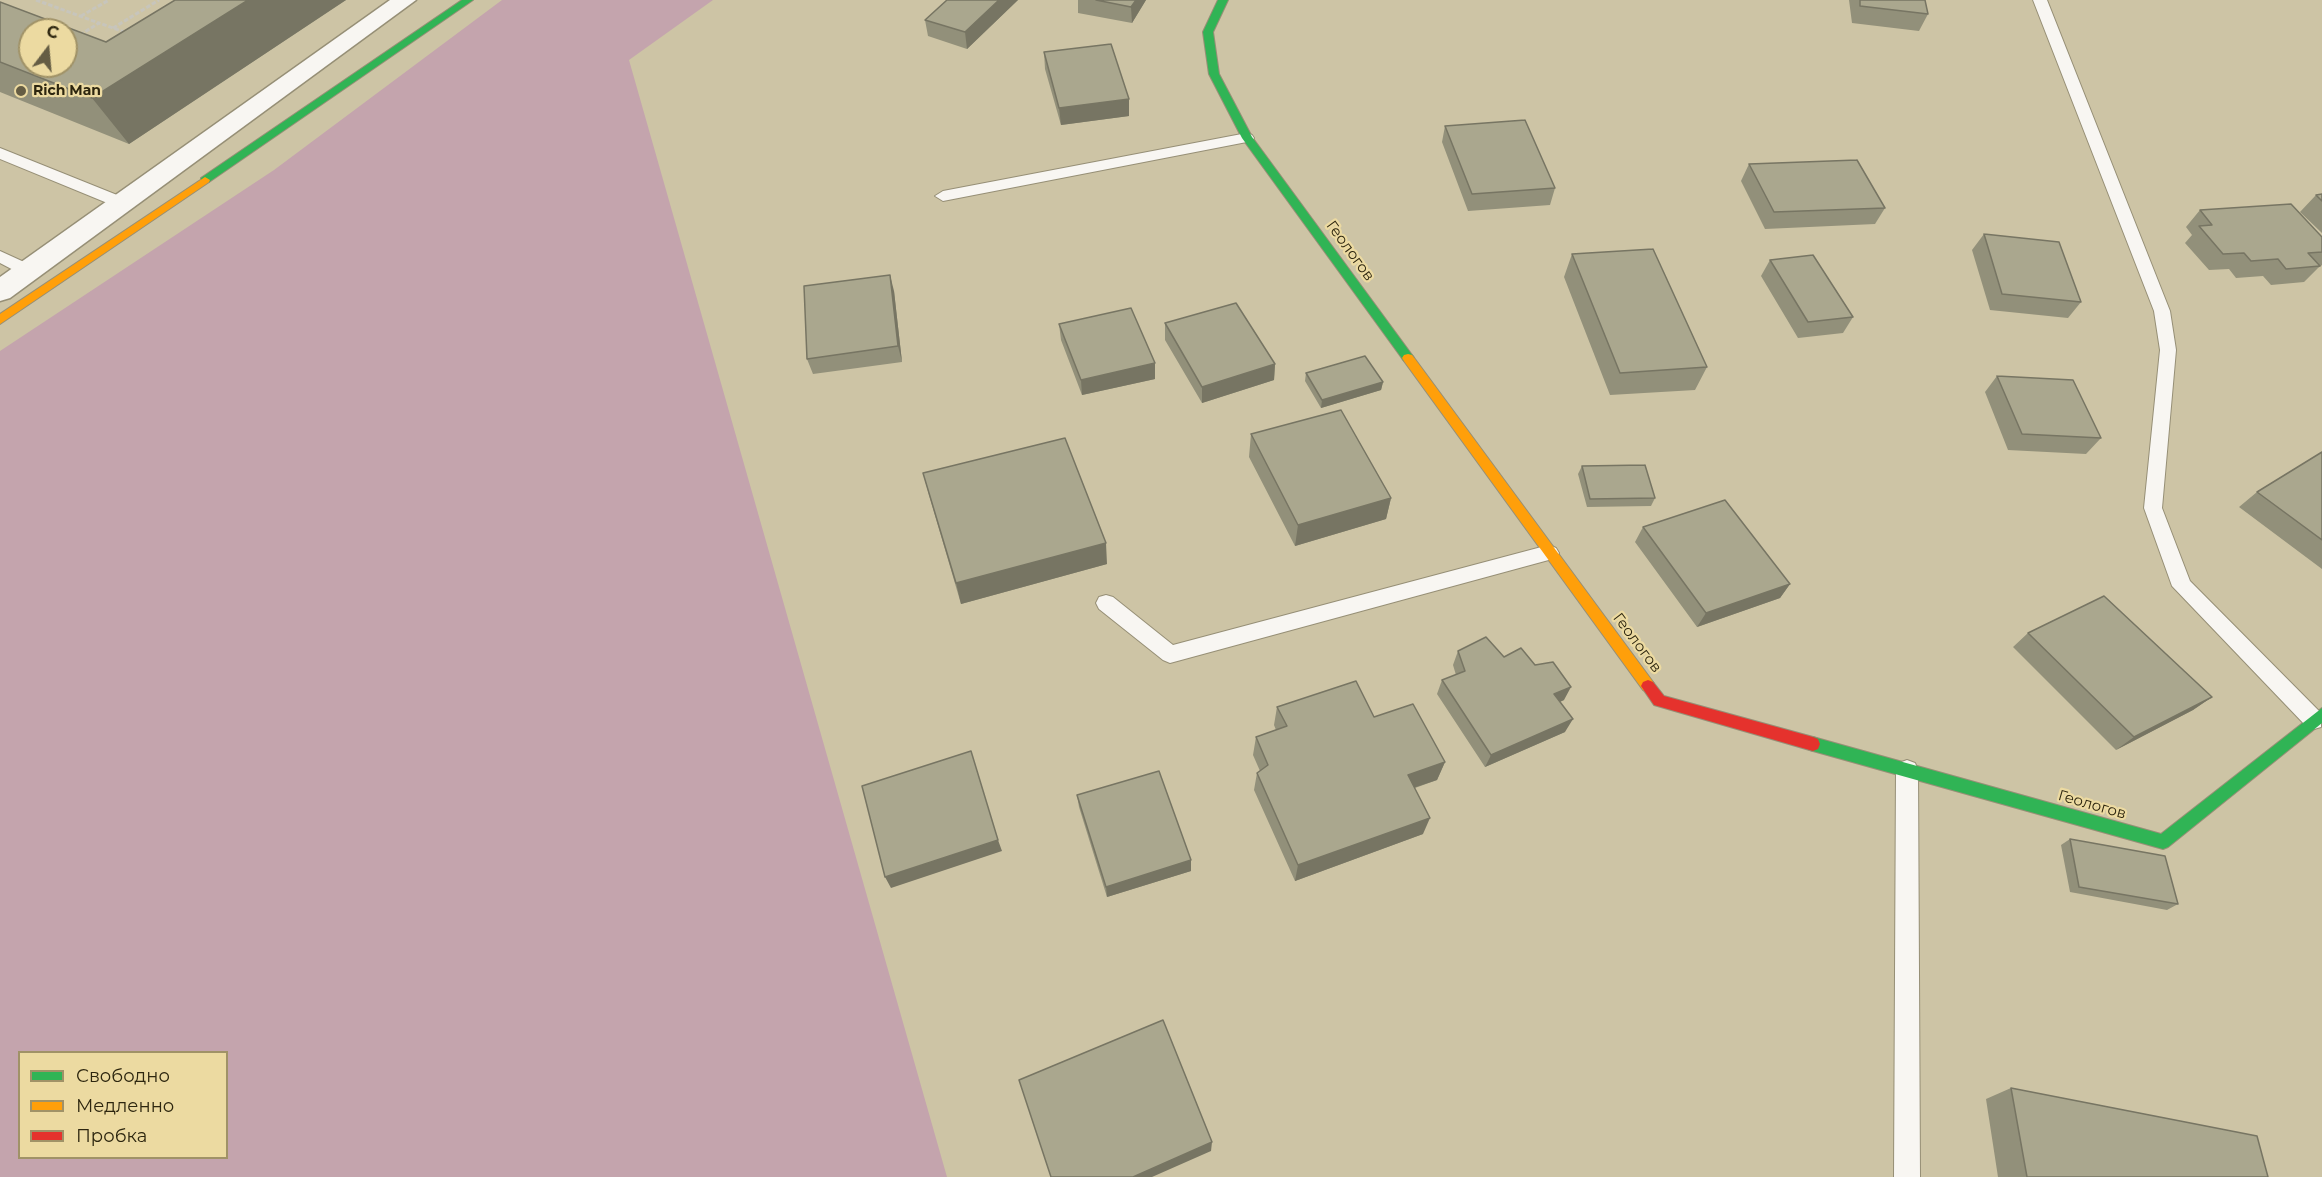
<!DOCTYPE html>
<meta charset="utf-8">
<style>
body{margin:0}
#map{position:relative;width:2322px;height:1177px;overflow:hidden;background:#cdc4a5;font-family:Montserrat,sans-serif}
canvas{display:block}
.legend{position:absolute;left:18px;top:1051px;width:210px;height:108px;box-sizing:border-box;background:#ecdaa1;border:2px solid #a09267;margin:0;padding:8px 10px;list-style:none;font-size:18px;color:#2d260f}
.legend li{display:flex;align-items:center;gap:12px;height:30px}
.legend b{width:30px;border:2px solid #a09267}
.north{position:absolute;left:18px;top:18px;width:60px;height:60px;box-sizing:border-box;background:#ecdaa1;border:2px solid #a09267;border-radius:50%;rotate:16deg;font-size:16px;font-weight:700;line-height:24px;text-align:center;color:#2d260f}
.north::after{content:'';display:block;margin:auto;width:21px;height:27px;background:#655d44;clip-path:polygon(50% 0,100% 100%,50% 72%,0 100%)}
</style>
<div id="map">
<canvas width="2322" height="1177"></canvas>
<ul class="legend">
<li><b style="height:8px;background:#30b455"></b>Свободно</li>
<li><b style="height:8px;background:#ff9f0a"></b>Медленно</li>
<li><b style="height:8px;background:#e5322d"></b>Пробка</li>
</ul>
<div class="north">С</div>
</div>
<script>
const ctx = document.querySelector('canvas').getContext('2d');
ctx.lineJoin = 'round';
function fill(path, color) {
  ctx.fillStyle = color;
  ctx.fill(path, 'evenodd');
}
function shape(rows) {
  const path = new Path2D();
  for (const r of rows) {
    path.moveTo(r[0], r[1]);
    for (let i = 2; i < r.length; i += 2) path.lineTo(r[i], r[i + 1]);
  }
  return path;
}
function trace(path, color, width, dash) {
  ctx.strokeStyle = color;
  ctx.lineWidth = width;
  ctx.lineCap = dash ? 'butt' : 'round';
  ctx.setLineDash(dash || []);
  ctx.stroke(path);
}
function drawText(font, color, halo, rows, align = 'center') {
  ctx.font = font + ' Montserrat,sans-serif';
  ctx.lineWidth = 4.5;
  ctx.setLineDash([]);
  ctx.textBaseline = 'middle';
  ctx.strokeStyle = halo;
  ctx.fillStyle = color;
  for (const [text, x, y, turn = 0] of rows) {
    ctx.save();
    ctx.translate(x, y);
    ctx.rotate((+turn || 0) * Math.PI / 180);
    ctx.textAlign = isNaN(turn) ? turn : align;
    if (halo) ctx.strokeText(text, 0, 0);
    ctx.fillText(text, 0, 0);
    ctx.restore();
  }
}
fill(shape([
 [502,0,713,0,629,60,947,1177,0,1177,0,351,274,170],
 [20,1052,226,1052,226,1158,20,1158]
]), '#c4a4ad');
const lane = shape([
 [2033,0,2047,0,2170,311,2176,350,2162,508,2190,581,2321,713,2321,727,2314,729,2307,727,2172,586,2144,508,2160,350,2154,311,2033,0],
 [1247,133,1252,135,1254,138,1252,141,943,201,935,196,943,191,1247,133],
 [0,148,127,199,130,203,122,208,117,207,0,159,0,148],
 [0,251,35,267,37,271,35,275,23,275,0,263,0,251],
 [1549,545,1556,548,1559,553,1556,558,1170,663,1163,660,1099,609,1096,603,1099,597,1106,595,1113,597,1173,645,1549,545],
 [1907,760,1915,763,1918,770,1920,1177,1894,1177,1896,770,1899,763,1907,760]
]);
const street = shape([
 [390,0,416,0,10,298,0,301,0,277,390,0]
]);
const fast = shape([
 [462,0,473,0,209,182,201,182,201,178,462,0],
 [1218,0,1228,0,1213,32,1219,74,1252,137,1412,355,1414,358,1412,361,1404,361,1242,138,1209,74,1203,32,1218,0],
 [2322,708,2322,723,2168,847,2163,849,1813,751,1808,749,1806,744,1808,739,1813,737,2161,834,2322,708]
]);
const slow = shape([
 [205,177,210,180,209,182,0,324,0,314,205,177],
 [1408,354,1412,355,1653,682,1655,686,1653,690,1648,692,1643,690,1404,361,1402,358,1404,355,1408,354]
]);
const jam = shape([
 [1648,680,1653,682,1664,696,1813,737,1818,739,1820,744,1818,749,1813,751,1654,705,1641,686,1643,682,1648,680]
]);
trace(lane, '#968f76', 2);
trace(street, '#968f76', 3);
trace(fast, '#968f76', 2);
trace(slow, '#968f76', 2);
trace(jam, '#968f76', 2);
trace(shape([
 [36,0,99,23],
 [81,16,109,0],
 [113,28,159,0],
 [80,35,99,23,127,33]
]), '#c7c5bc', 3, [4.5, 2]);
fill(lane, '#f8f6f2');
fill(street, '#f8f6f2');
fill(fast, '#30b455');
fill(slow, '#ff9f0a');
fill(jam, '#e5322d');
fill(shape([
 [175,0,346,0,129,144,0,92,0,2,106,42],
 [947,0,1018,0,967,49,928,36,925,20],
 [1078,0,1146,0,1132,23,1078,13],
 [1849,0,1925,0,1928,14,1919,31,1852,23],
 [1044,52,1129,116,1061,125,1045,69],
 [1445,126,1555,188,1550,205,1468,211,1442,142],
 [1749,164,1885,208,1875,224,1765,229,1741,181],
 [2322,194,2322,233,2300,212,2316,195],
 [2200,210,2322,237,2322,265,2318,268,2304,282,2271,285,2263,276,2236,278,2229,269,2209,270,2185,243,2192,235,2186,227],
 [1984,234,2081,302,2068,318,1990,310,1972,250],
 [1572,254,1707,367,1695,390,1610,395,1564,277],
 [1770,260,1853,317,1843,333,1798,338,1761,276],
 [894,291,902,362,813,374,807,359],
 [1165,323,1275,364,1274,380,1202,403,1165,340],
 [1059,324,1155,379,1082,395,1061,340],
 [1306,373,1383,382,1381,390,1321,408,1305,381],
 [1997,376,2101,438,2086,454,2008,450,1985,392],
 [1251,434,1391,498,1386,519,1295,546,1249,457],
 [2322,452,2322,569,2239,507,2257,492],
 [1582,466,1655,498,1651,506,1587,507,1578,474],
 [923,473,1107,564,961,604,929,495],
 [1643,527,1790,584,1780,598,1697,627,1635,542],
 [2028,633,2212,697,2193,710,2116,750,2013,647],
 [1458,651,1504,657,1564,700,1560,702,1565,732,1485,767,1437,694,1442,680,1456,675,1453,665],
 [1277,707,1374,717,1445,762,1437,780,1415,788,1423,834,1295,881,1254,790,1257,773,1260,771,1253,755,1256,737,1276,730,1274,725],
 [1077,795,1191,860,1191,871,1107,897,1079,807],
 [2070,839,2178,904,2167,910,2070,892,2061,845],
 [2011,1088,2268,1177,1998,1177,1986,1099]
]), '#92907a');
fill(shape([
 [248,0,346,0,129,144,92,98],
 [999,0,1018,0,967,49,965,32],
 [1136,0,1146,0,1132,23,1131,7],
 [1129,99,1129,116,1061,125,1059,108],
 [890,275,894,291,902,362,898,346],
 [1155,363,1155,379,1082,395,1081,380],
 [1275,364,1274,380,1202,403,1202,387],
 [1383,382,1381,390,1321,408,1322,400],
 [1391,498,1386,519,1295,546,1298,525],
 [1106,543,1107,564,961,604,956,583],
 [1790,584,1780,598,1697,627,1706,613],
 [1571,687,1564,700,1547,707,1554,694],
 [2212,697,2193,710,2116,750,2134,737],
 [1573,719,1565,732,1485,767,1491,755],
 [1445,762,1437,780,1401,792,1408,775],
 [1430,818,1423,834,1295,881,1298,865],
 [998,840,1002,851,891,888,885,877],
 [1191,860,1191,871,1107,897,1106,887],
 [1212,1142,1211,1151,1152,1177,1133,1177]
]), '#777563');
const building = shape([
 [175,0,248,0,92,98,0,62,0,2,106,42,175,0],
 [30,30,66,30,66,66,30,66,30,30],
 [947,0,999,0,965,32,925,20,947,0],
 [1096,0,1136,0,1131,7,1096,0],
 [1860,0,1925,0,1928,14,1860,6,1860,0],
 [1111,44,1129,99,1059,108,1044,52,1111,44],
 [1525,120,1555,188,1472,194,1445,126,1525,120],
 [1857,160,1885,208,1774,212,1749,164,1857,160],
 [2322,194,2322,201,2316,195,2322,194],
 [2291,204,2322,237,2322,252,2308,253,2320,266,2286,269,2278,259,2251,261,2244,253,2223,254,2199,226,2212,225,2200,210,2291,204],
 [1984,234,2059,242,2081,302,2002,294,1984,234],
 [1653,249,1707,367,1620,373,1572,254,1653,249],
 [1813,255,1853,317,1808,322,1770,260,1813,255],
 [890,275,898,346,807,359,804,286,890,275],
 [1236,303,1275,364,1202,387,1165,323,1236,303],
 [1131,308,1155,363,1081,380,1059,324,1131,308],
 [1365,356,1383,382,1322,400,1306,373,1365,356],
 [1997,376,2073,380,2101,438,2022,434,1997,376],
 [1341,410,1391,498,1298,525,1251,434,1341,410],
 [1065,438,1106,543,956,583,923,473,1065,438],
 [2322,452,2322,540,2257,492,2322,452],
 [1645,465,1655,498,1590,499,1582,466,1645,465],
 [1725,500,1790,584,1706,613,1643,527,1725,500],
 [2104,596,2212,697,2134,737,2028,633,2104,596],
 [1486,637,1504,657,1521,648,1535,665,1553,662,1571,687,1554,694,1573,719,1491,755,1442,680,1465,671,1458,651,1486,637],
 [1356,681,1374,717,1413,704,1445,762,1408,775,1430,818,1298,865,1257,773,1268,765,1256,737,1287,726,1277,707,1356,681],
 [971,751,998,840,885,877,862,786,971,751],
 [1159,771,1191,860,1106,887,1077,795,1159,771],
 [2070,839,2165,856,2178,904,2079,887,2070,839],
 [1163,1020,1212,1142,1133,1177,1051,1177,1019,1080,1163,1020],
 [2011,1088,2257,1136,2268,1177,2027,1177,2011,1088]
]);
fill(building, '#aaa78e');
trace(building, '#777563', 1.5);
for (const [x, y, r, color] of [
 [21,91,6,"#655d44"]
]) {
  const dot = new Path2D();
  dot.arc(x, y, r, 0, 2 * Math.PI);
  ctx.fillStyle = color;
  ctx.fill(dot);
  trace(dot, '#ecdaa1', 2);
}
drawText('bold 14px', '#2d260f', '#ecdaa1', [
 ["Rich Man",33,91]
], 'left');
drawText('15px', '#2d260f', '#ecdaa1', [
 ["Геологов",1350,251,54],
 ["Геологов",1637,643,53],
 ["Геологов",2092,805,16]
]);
</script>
